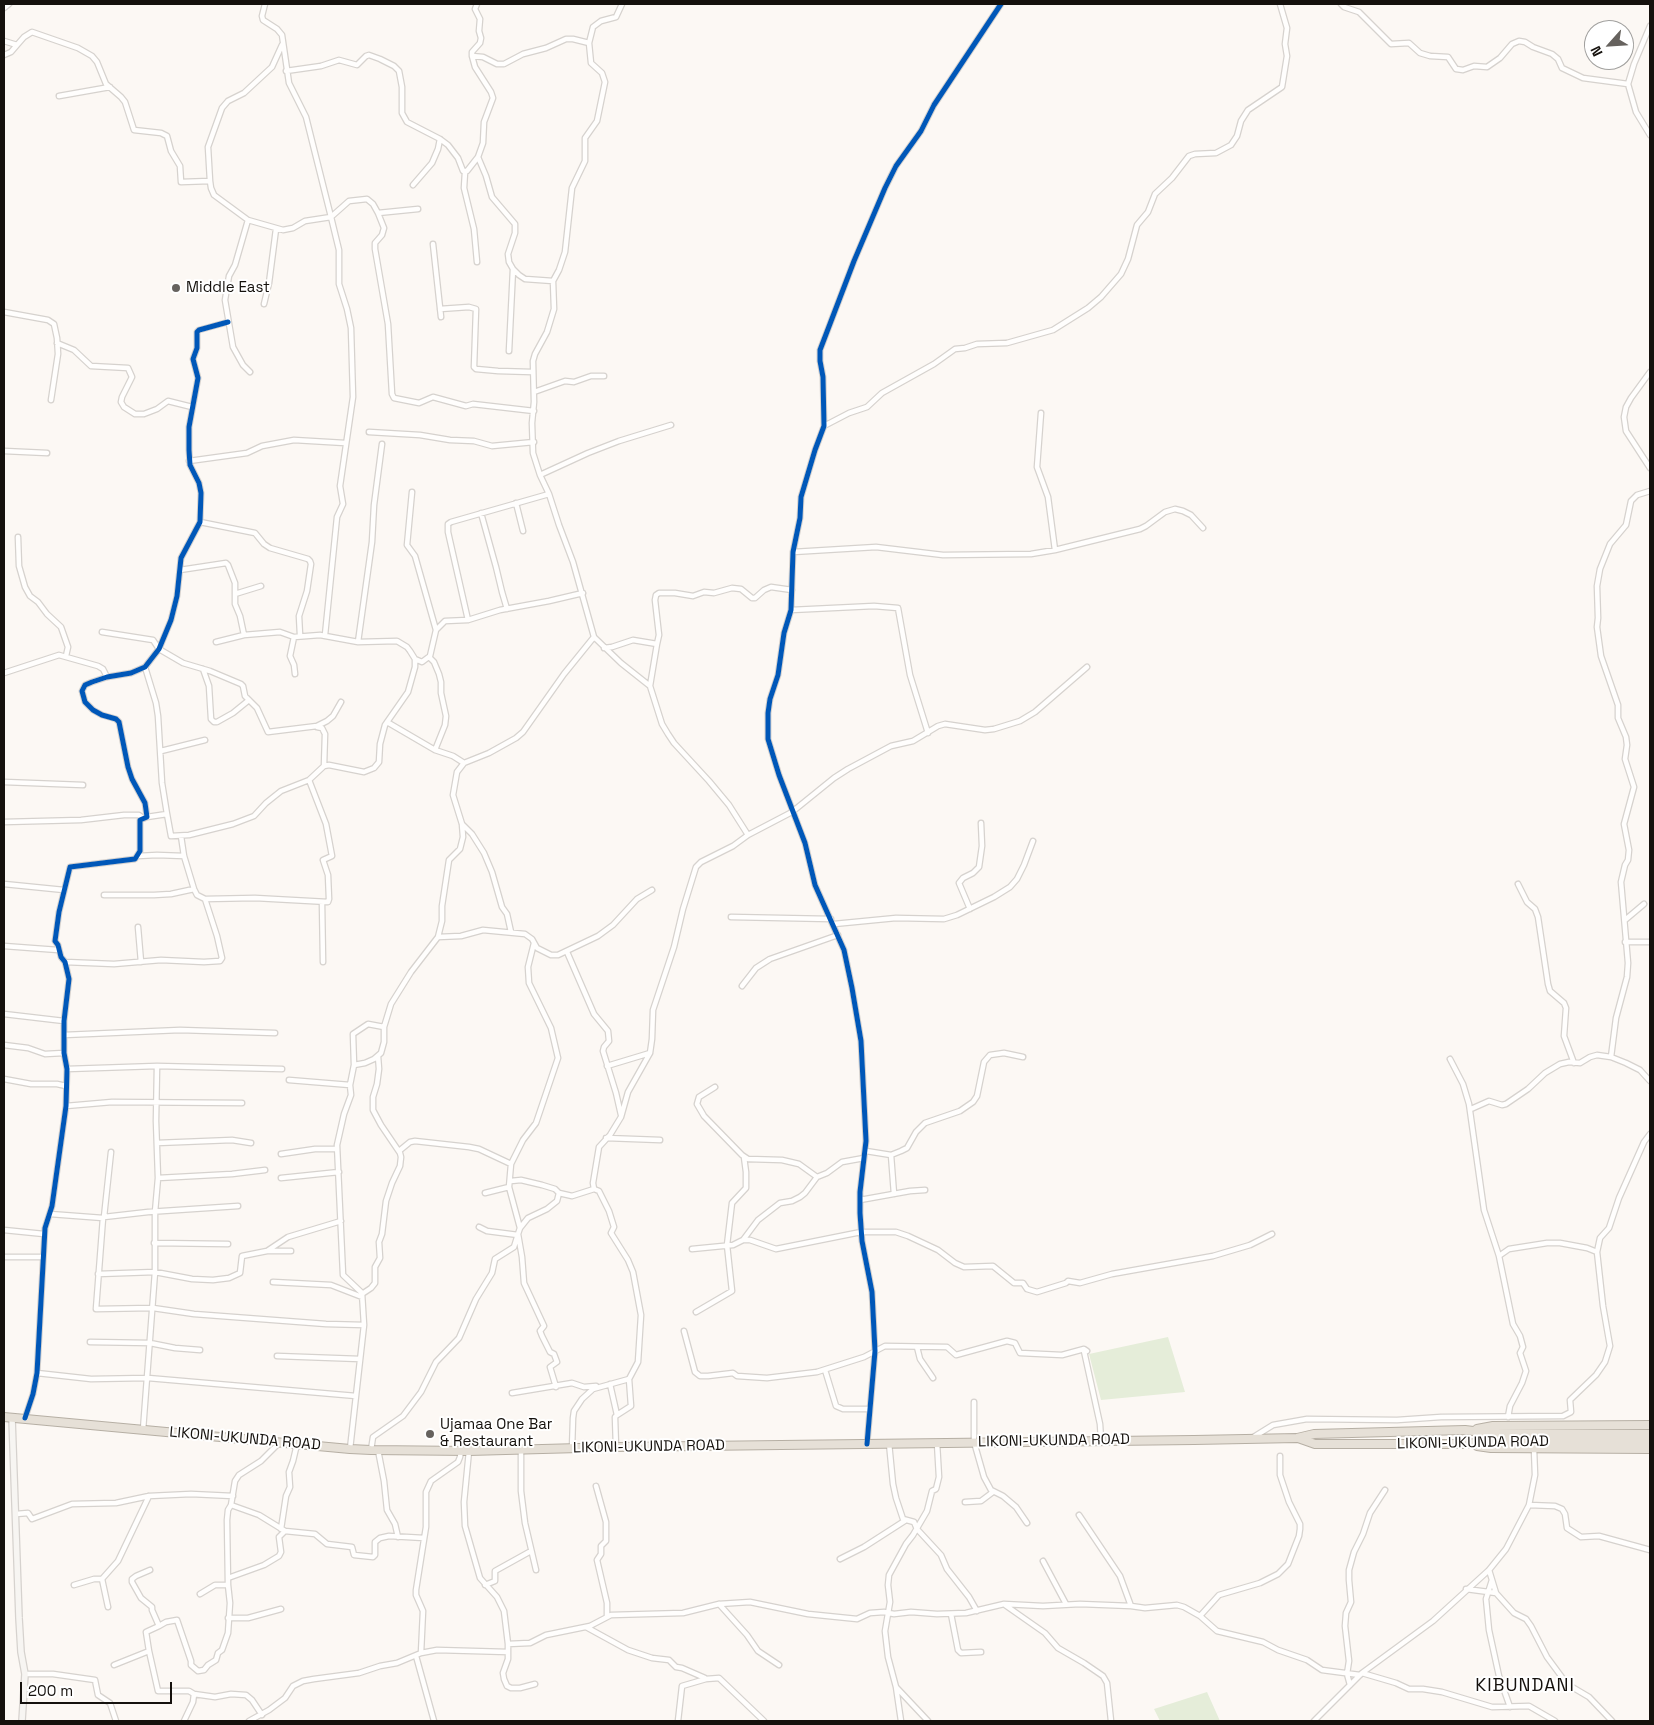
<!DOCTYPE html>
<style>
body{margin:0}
#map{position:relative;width:1654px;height:1725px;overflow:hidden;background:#fcf8f4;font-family:"Space Grotesk",sans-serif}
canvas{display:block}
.frame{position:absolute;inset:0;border:5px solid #15110d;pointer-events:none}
.north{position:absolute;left:1584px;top:20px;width:50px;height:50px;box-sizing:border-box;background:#fff;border:1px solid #a1a09e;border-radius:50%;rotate:244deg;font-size:14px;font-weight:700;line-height:20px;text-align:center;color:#15110d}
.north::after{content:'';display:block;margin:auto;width:18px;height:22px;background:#66625e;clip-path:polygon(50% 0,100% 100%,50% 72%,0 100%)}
.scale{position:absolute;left:20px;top:1682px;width:152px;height:22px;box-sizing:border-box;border:2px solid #15110d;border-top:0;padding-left:6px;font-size:15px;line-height:18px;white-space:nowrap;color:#15110d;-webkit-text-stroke:4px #fff;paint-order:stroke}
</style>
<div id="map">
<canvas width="1654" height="1725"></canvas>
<div class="frame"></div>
<div class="north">N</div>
<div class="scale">200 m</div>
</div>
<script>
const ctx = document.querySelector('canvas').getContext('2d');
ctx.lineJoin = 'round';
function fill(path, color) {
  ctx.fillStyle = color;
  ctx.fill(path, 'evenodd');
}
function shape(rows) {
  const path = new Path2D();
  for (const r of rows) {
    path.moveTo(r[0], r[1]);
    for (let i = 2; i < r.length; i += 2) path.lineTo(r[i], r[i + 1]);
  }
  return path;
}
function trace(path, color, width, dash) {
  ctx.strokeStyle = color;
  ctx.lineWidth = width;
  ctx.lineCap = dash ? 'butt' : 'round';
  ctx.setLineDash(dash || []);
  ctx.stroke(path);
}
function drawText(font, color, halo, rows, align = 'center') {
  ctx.font = font + ' "Space Grotesk",sans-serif';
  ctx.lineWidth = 4;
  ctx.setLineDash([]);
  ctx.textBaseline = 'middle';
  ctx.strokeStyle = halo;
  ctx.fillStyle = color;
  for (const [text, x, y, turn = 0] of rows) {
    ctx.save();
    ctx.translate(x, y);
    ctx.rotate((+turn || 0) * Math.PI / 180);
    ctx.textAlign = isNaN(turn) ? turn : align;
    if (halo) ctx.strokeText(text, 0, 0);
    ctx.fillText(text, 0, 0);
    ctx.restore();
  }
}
fill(shape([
 [1168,1337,1185,1392,1101,1400,1089,1354],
 [1207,1692,1220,1721,1160,1721,1154,1709]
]), '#e5edd9');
const street = shape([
 [265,4,262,16,263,20,277,29,282,35,289,83,306,117,331,217,349,201,367,199,373,204,378,213,418,209],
 [477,4,475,9,480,19,479,31,481,38,480,43,472,52,472,56,475,67,491,92,493,98,484,122,483,143,478,157,486,176,492,197,515,224,515,233,508,254,509,262,513,269,519,275,525,279,553,281],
 [622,4,616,17,601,21,593,27,589,43,591,63,602,73,605,82,597,121,585,138,585,161,572,188,565,252,559,270,553,281,554,309,547,332,535,354,533,361,534,402,532,423,533,453,540,475,549,494,559,525,573,562,594,637,621,663,650,686,662,724,668,734,674,743,709,781,729,805,748,835],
 [1341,4,1344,7,1359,12,1391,44,1409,43,1420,53,1430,56,1448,57,1456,69,1463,70,1474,66,1487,67,1500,58,1512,44,1519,41,1525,42,1533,47,1552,54,1558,59,1562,68,1583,78,1628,84,1636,112,1650,135],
 [4,8,9,4],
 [4,41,17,45,24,37,32,32,78,48,92,56,97,62,106,84,121,97,125,102,134,130,161,133,167,136,171,151,180,166,181,182,210,181,211,188,214,195,248,220],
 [4,55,11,52,17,45],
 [472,56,483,57,497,64,504,64,523,54,546,48,566,39,573,39,589,43],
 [286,71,321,66,339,60,357,65,366,56,369,55,380,59,394,66,399,71,402,87,402,113,407,122,440,139,448,145,458,158,463,171,467,171,478,157],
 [1628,84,1634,64,1650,26],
 [59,96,110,87],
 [465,172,464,188,474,229,477,262],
 [210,181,208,147,222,108,228,101,244,93,272,67,282,45],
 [413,185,432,163,438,149,440,139],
 [378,213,384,228,382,235,375,243,375,249,388,324,392,394,394,398,419,403,433,397,466,406,473,404,534,411],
 [433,244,441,317],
 [264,304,269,283,276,229],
 [440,309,469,307,476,309,474,367,476,369,498,371,532,372],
 [4,312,48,320,54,324,57,338,58,354,51,400],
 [57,343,74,350,91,366,128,368,132,377,122,397,121,402,124,407,135,414,144,414,157,409,168,401,192,407],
 [509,351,513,269],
 [250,372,243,365,233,347,225,300,229,276,235,265,248,220,283,230,293,228,305,221,331,217,339,250,339,284,347,309,351,328,353,397,340,486,343,504,337,517,325,635],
 [1650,372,1631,398,1626,407,1624,417,1626,431,1650,468],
 [534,392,565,381,574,382,591,376,604,376],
 [1041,413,1037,467,1048,497,1055,550],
 [824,426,849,413,867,407,882,393,934,364,955,349,965,348,977,344,1007,343,1053,330,1088,308,1101,297,1121,274,1128,259,1137,225,1148,212,1155,194,1172,178,1189,156,1195,154,1216,153,1231,145,1237,136,1241,121,1248,110,1282,87,1287,56,1285,44,1287,28,1280,4],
 [369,432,420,435,450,440,474,441,492,446,534,442],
 [4,451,47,453],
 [189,461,247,453,262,446,294,440,345,443],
 [540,475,588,453,619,441,671,425],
 [412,492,407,545,415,556,436,630],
 [516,503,523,531],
 [481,513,496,567,502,592,507,609],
 [200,522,255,533,264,544,270,548,308,559,310,561,311,564,307,591,299,616,300,635],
 [18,537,19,566,25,587,30,596,38,602,47,614,61,627,68,647,66,656],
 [793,552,876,547,943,555,1031,554,1055,550,1140,529,1146,526,1165,512,1175,509,1183,511,1191,515,1203,528],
 [235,594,261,586],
 [791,610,874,606,898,608,910,675,928,733],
 [468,620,448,532,448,524,451,522,549,494],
 [102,632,153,640,159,649,183,663,210,671,241,684,243,686,245,696,257,708,268,732,317,726,327,721,333,716,341,702],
 [294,637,290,656,294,665,295,674],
 [216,642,244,635],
 [358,642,372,542,374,505,382,444],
 [604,648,612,647,633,640,657,644,659,635,655,600,656,595,659,593,675,593,693,596,704,592,714,593,732,588,741,589,752,598,755,598,764,590,771,587,792,590],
 [429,657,434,662,439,674,441,682,441,693,446,716,445,725,435,750],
 [415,659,422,662,430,656,436,630,445,621,468,620,500,610,549,601,583,593],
 [145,667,156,703,158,716,162,783,167,814],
 [203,669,209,686,211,719,214,722,217,722,233,713,249,700],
 [4,673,59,655,98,666,103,669,107,677],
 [650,686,657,644],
 [387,722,435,750,453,756,464,763],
 [317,727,322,728,325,734,324,766],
 [161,751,205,740],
 [4,782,83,785],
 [147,817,167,814,171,836,189,835,233,824,254,816,266,803,281,791,309,780,324,766,329,765,364,772,374,768,379,762,380,744,385,725,408,692,415,667,415,659,410,651,407,647,397,641,358,642,320,635,294,637,280,632,244,635,240,616,235,604,235,583,228,565,226,563,180,570],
 [4,822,81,820,124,815,139,815,143,818],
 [462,824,472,834,484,853,492,872,502,907,507,914,511,932],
 [181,836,184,856,194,889,197,895,205,899,255,898,328,902,329,899,328,875,323,860,332,856,326,824,309,780],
 [138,856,157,855,184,856],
 [4,884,64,890],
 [1518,884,1527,902,1535,909,1538,917,1548,984,1550,991,1564,1003,1566,1008,1564,1036,1574,1063],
 [104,895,154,895,171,894,194,889],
 [322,902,323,962],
 [970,909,959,883,963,878,973,873,979,867,982,846,981,823],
 [731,917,831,919],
 [1625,920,1644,904],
 [834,924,896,918,944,919,957,915,994,897,1010,887,1017,879,1024,865,1033,841],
 [138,927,141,962],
 [438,937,461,936,483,930,525,934,532,939,537,948,551,955,558,955,598,936,613,925,637,899,652,890],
 [1625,942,1650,942],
 [4,946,58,950],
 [567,952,594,1014,608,1031,609,1041,604,1047,603,1051,616,1093,621,1115],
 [65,962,114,964,161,960,204,962,220,961,222,958,217,936,205,899],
 [742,986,756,968,770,959,838,935],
 [4,1014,64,1021],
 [64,1035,180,1030,275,1033],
 [4,1045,28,1048,45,1054,64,1053],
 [1611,1057,1616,1018,1627,977,1628,963,1621,882,1625,865,1628,860,1629,850,1624,824,1634,787,1625,759,1627,745,1626,737,1618,718,1618,705,1601,656,1597,627,1598,618,1597,586,1600,569,1610,544,1626,525,1631,501,1637,495,1650,491],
 [1450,1059,1463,1084,1469,1104,1484,1210,1499,1256,1513,1324,1520,1336,1523,1347,1520,1353,1526,1371,1522,1383,1510,1406,1508,1417],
 [354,1065,365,1063,374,1059,381,1053,384,1042,384,1027,391,1004,411,972,438,937,442,921,442,906,449,860,460,849,463,837,462,824,453,795,457,772,464,763,489,753,516,738,523,732,564,674,594,637],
 [607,1066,650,1053],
 [67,1069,157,1066,282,1069],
 [4,1079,31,1084,57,1084,66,1086],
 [289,1080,350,1085],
 [715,1087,699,1097,697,1104,704,1116,742,1155,748,1159,782,1160,799,1164,817,1177],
 [66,1106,112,1102,242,1103],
 [1471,1109,1489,1101,1502,1105,1506,1104,1528,1089,1545,1073,1560,1064,1569,1062,1580,1063,1590,1057,1597,1055,1611,1057,1626,1063,1640,1070,1650,1081],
 [606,1138,660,1140],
 [157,1143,232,1140,251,1143],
 [399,1151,410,1142,415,1141,469,1147,479,1149,511,1164,509,1187],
 [866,1151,891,1155,901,1151,907,1148,916,1132,925,1123,960,1111,973,1102,977,1096,984,1062,990,1055,1004,1053,1023,1057],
 [281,1154,315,1149,337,1149],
 [891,1155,894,1194],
 [511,1164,523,1140,536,1123,558,1058,551,1028,529,983,528,967,534,943],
 [158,1178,232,1174,265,1170],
 [281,1178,339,1172],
 [511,1181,521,1180,542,1185,555,1189,559,1193,572,1196,594,1189],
 [485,1193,509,1187,520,1228,518,1234,522,1257,524,1283,544,1326,540,1331,542,1336,550,1352,554,1354,557,1362,550,1367,556,1387],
 [860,1200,910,1191,925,1190],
 [50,1214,103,1218,104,1217,148,1212,238,1206],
 [104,1217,111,1152],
 [103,1218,96,1309,153,1308,194,1314,326,1324,364,1325],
 [479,1227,487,1231,518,1235],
 [520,1228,528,1218,547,1209,557,1201,559,1193],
 [4,1230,44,1234],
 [743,1240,750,1240,776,1249,861,1232,896,1232,908,1236,938,1250,955,1263,964,1267,993,1266,1014,1283,1023,1283,1027,1289,1037,1292,1066,1283,1068,1281,1080,1283,1112,1274,1213,1256,1250,1245,1272,1234],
 [154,1243,228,1244],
 [692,1249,733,1245,743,1240,758,1220,780,1203,792,1201,800,1197,805,1193,817,1177,827,1173,842,1162,864,1158],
 [267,1251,288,1237,341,1221],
 [1499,1256,1509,1249,1547,1243,1560,1243,1587,1248,1597,1252],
 [4,1257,43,1257],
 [98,1274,155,1272,192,1279,213,1280,229,1278,240,1273,242,1256,267,1251,291,1251],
 [273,1282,331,1285,362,1297],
 [362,1294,371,1288,375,1283,375,1267,380,1258,379,1242,382,1234,386,1201,392,1183,400,1166,401,1157,400,1153,381,1125,373,1110,373,1097,377,1084,379,1069,378,1056],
 [696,1312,732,1291,727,1245,732,1203,746,1188,746,1172,744,1157],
 [684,1331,695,1372,700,1376,708,1376,733,1373,737,1376,767,1378,817,1372,864,1357,885,1346,947,1347,956,1355,1007,1341,1015,1343,1020,1353,1062,1355,1084,1349,1087,1351],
 [90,1342,150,1343,175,1348,200,1350],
 [917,1347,920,1359,933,1378],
 [1084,1351,1100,1424,1101,1440],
 [277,1356,360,1359],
 [825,1370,836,1406,843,1409,870,1409],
 [37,1373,91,1379,148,1378,356,1396],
 [610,1384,617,1415,615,1417,616,1447],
 [512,1393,572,1383,584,1387,596,1386],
 [974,1402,974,1442,984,1477,991,1490,1003,1496,1016,1507,1027,1523],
 [617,1415,631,1406,629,1379,638,1362,641,1315,633,1272,628,1260,611,1233,614,1227,609,1211,599,1191,594,1189,593,1183,599,1147,610,1135,621,1117,628,1092,650,1053,652,1039,653,1010,674,947,683,909,696,867,701,862,733,846,748,835,792,812,834,778,848,769,891,746,913,741,938,726,945,724,985,730,994,729,1020,721,1035,712,1087,667],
 [25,1418,33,1394,37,1373,45,1228,52,1206,66,1106,67,1069,64,1053,64,1021,69,979,65,962,61,957,58,945,55,941,59,912,70,867,135,859,140,851,140,820,147,817,145,803,132,779,128,767,119,722,116,719,102,715,93,710,85,702,82,691,85,685,92,682,107,677,131,673,145,667,159,649,171,620,177,596,181,558,200,522,201,493,199,483,190,465,189,450,189,427,198,378,193,359,197,348,197,332,199,330,228,322],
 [143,1430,155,1272,155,1212,158,1178,156,1121,157,1066],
 [1252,1438,1273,1425,1307,1419,1397,1420,1441,1417,1563,1416,1571,1412,1570,1400,1596,1375,1605,1362,1610,1346,1603,1306,1597,1252,1600,1238,1609,1228,1619,1198,1644,1142,1650,1134],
 [889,1443,893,1484,896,1498,903,1519,914,1522,917,1529,941,1555,947,1569,969,1597,977,1611],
 [867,1444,875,1351,872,1292,862,1241,860,1213,860,1192,866,1141,861,1041,852,988,844,950,815,885,805,843,779,775,768,739,768,713,770,699,778,675,784,633,791,610,793,552,800,518,801,497,815,450,824,426,823,377,820,361,820,350,854,261,885,188,896,166,921,131,934,105,1001,4],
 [350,1449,364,1325,362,1293,343,1275,337,1145,344,1114,351,1095,350,1085,354,1065,353,1034,368,1024,384,1027],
 [521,1449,521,1491,525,1523,536,1570],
 [572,1449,573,1418,574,1411,582,1399,593,1389,629,1379],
 [371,1450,373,1437,403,1416,421,1392,436,1362,459,1338,476,1299,492,1273,495,1259,514,1247,518,1234],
 [378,1450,384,1481,387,1510,395,1524,398,1537],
 [469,1451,464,1502,465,1526,480,1578,497,1597,504,1611,508,1644,508,1659,503,1673,504,1679,507,1686,511,1688,520,1688,535,1684],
 [596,1486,606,1522,606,1541,601,1546,601,1554,597,1560,607,1603,607,1616],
 [965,1502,981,1501,993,1492],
 [231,1505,259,1515,285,1531,315,1534,327,1544,352,1547,354,1555,373,1557,375,1555,375,1542,380,1538,389,1536,424,1538],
 [1529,1505,1555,1506,1562,1509,1565,1514,1567,1528,1581,1537,1599,1536,1650,1550],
 [16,1514,28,1513,32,1519,72,1504,116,1503,149,1496,191,1494,233,1496],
 [1079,1515,1120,1576,1131,1606],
 [281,1529,286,1496,290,1487,289,1472,293,1461,297,1444],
 [840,1559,864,1547,906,1520],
 [1043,1561,1066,1604],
 [1489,1570,1496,1593,1514,1613,1526,1619,1531,1626,1547,1657,1564,1680,1572,1687,1589,1697,1612,1721],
 [228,1578,264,1565,279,1556,281,1552,279,1537,285,1531],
 [1492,1580,1486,1599,1489,1630,1499,1676,1510,1707],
 [74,1585,94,1579,102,1579],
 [485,1585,495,1581,495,1571,531,1551],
 [1466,1589,1496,1593],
 [200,1594,215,1585,228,1585],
 [719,1604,747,1635,758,1651,779,1665],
 [1005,1605,1045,1633,1058,1648,1084,1663,1103,1676,1107,1683,1111,1721],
 [108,1607,102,1579,118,1561,149,1496],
 [951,1614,958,1650,961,1653,981,1652],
 [1200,1616,1219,1595,1260,1583,1278,1574,1288,1564,1299,1536,1300,1529,1300,1524,1289,1502,1280,1475,1280,1456],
 [228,1618,248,1618,281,1609],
 [159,1626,166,1622,177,1620,191,1661,191,1665,198,1671,204,1670,208,1665,216,1660,218,1653,222,1650,228,1633,230,1603,228,1585,227,1520,228,1510,231,1505,235,1481,239,1475,261,1461,279,1443],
 [586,1627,628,1650,652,1658,669,1660,676,1667,682,1668,705,1678],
 [508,1644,530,1643,546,1635,590,1626,611,1615,683,1613,719,1604,750,1602,808,1614,857,1619,870,1613,884,1612,894,1614,911,1612,937,1614,966,1613,1004,1604,1043,1606,1080,1604,1131,1606,1145,1608,1177,1605,1184,1607,1200,1616,1217,1631,1263,1642,1278,1650,1307,1660,1322,1670,1360,1675],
 [149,1651,158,1691,189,1691,194,1694],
 [421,1653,423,1611,416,1595,416,1590,426,1527,426,1492,431,1481,458,1462,460,1457,461,1451],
 [416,1656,434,1721],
 [114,1665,149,1651,146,1632,159,1626,152,1610,152,1607,141,1598,132,1582,132,1579,136,1576,150,1570],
 [1362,1673,1396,1683,1409,1689,1423,1689,1442,1692,1492,1707,1529,1706,1555,1721],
 [25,1674,53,1674,95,1680,98,1695,110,1703,116,1721],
 [1350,1685,1347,1674,1349,1661,1345,1626,1346,1613,1351,1602,1349,1580,1349,1570,1354,1552,1363,1534,1370,1513,1385,1490],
 [896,1687,901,1721],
 [184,1721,193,1702,194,1694,215,1697,231,1694,246,1695,252,1700,262,1715],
 [249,1721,269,1710,285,1698,293,1686,303,1681,314,1679,359,1673,380,1666,397,1663,421,1653,437,1650,508,1652],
 [678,1721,682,1686,706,1679,719,1678,764,1721],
 [928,1721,896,1687,888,1657,885,1631,890,1602,888,1585,889,1575,906,1544,913,1535,927,1511,932,1491,936,1489,939,1477,937,1443],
 [1314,1721,1362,1673,1433,1621,1489,1570,1506,1549,1529,1505,1535,1475,1534,1449]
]);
const secondary = shape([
 [12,1418,19,1618,21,1652,25,1674,22,1721]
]);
const highway = shape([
 [4,1417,350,1449,371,1450,469,1451,616,1447,1194,1440,1297,1438,1314,1434,1465,1430,1499,1434,1650,1434],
 [1477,1429,1493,1426,1650,1425],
 [1298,1438,1315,1444,1465,1444,1500,1441,1650,1442],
 [1477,1446,1491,1448,1650,1449]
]);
trace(street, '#d6d2ce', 7);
trace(secondary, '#d6d2ce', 8);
trace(highway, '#b6afa4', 10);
trace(street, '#fffefd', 4.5);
trace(secondary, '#f7f5f2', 5.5);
trace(highway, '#e6e0d7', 8);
trace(shape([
 [25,1418,33,1394,37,1373,45,1228,52,1206,66,1106,67,1069,64,1053,64,1021,69,979,65,962,61,957,58,945,55,941,59,912,70,867,135,859,140,851,140,820,147,817,145,803,132,779,128,767,119,722,116,719,102,715,93,710,85,702,82,691,85,685,92,682,107,677,131,673,145,667,159,649,171,620,177,596,181,558,200,522,201,493,199,483,190,465,189,450,189,427,198,378,193,359,197,348,197,332,199,330,228,322],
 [867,1444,875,1351,872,1292,862,1241,860,1213,860,1192,866,1141,861,1041,852,988,844,950,815,885,805,843,779,775,768,739,768,713,770,699,778,675,784,633,791,610,793,552,800,518,801,497,815,450,824,426,823,377,820,361,820,350,854,261,885,188,896,166,921,131,934,105,1001,4]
]), '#0057b8', 5);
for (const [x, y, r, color] of [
 [176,288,5,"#66625e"],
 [430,1434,5,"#66625e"]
]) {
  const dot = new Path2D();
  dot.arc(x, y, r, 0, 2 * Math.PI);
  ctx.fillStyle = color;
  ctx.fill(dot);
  trace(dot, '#fff', 2);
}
drawText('15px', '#15110d', '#fff', [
 ["Middle East",186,288],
 ["Ujamaa One Bar",440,1425],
 ["& Restaurant",440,1442]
], 'left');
drawText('15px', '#15110d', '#fff', [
 ["LIKONI-UKUNDA ROAD",245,1439,5],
 ["LIKONI-UKUNDA ROAD",1054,1441,-1],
 ["LIKONI-UKUNDA ROAD",1473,1443,-1],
 ["LIKONI-UKUNDA ROAD",649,1447,-1]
]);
ctx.letterSpacing = '1px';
drawText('18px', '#15110d', '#fff', [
 ["KIBUNDANI",1525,1686]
]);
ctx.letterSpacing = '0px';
</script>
